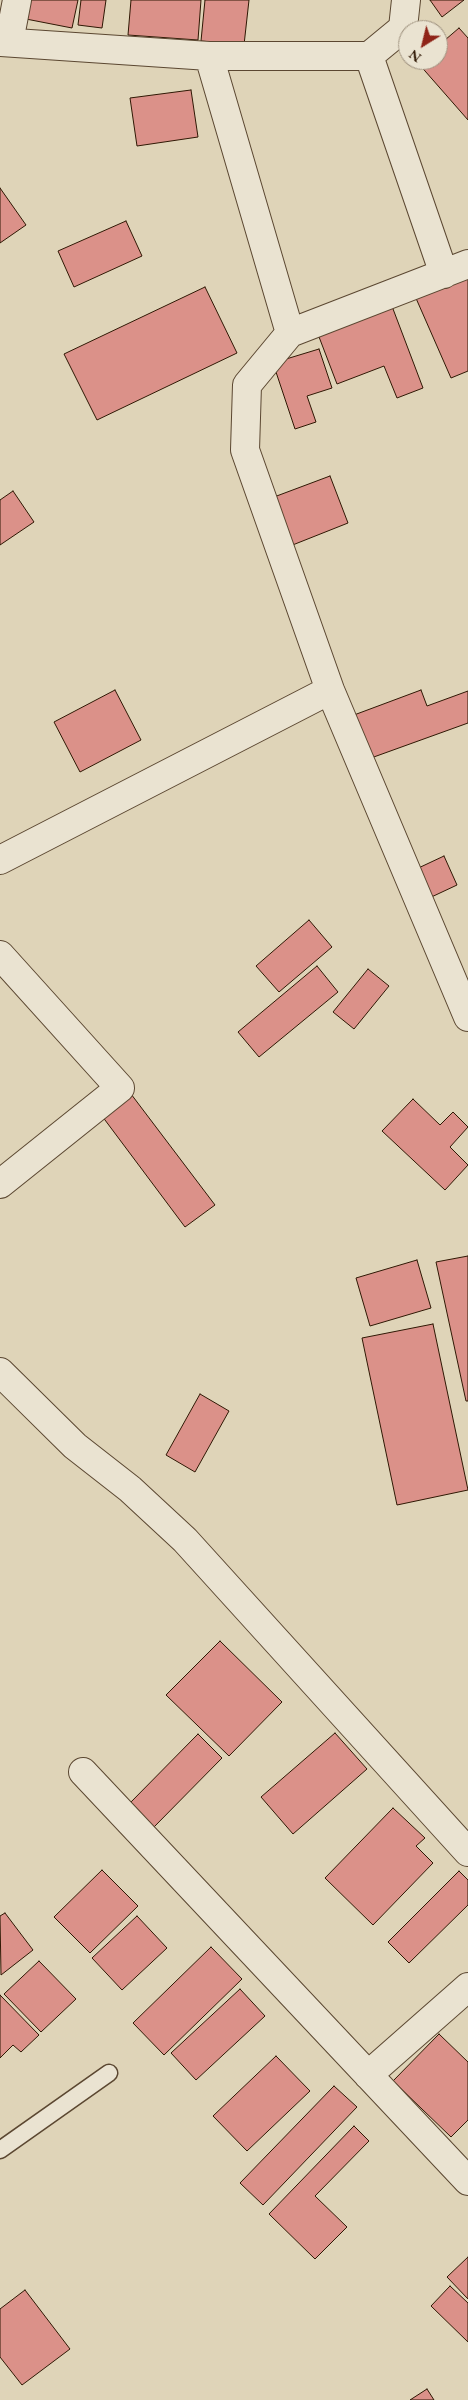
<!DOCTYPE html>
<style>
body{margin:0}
#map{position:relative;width:468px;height:2400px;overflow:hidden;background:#dfd4b8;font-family:"EB Garamond",serif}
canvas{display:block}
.north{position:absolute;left:398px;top:20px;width:50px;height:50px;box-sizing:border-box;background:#eae3d1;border:1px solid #9f927f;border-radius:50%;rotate:216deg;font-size:14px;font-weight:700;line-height:20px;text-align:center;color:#2f1804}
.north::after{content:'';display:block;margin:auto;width:18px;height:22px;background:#8f2418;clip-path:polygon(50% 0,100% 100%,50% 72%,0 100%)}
</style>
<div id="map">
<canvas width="468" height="2400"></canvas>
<div class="north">N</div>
</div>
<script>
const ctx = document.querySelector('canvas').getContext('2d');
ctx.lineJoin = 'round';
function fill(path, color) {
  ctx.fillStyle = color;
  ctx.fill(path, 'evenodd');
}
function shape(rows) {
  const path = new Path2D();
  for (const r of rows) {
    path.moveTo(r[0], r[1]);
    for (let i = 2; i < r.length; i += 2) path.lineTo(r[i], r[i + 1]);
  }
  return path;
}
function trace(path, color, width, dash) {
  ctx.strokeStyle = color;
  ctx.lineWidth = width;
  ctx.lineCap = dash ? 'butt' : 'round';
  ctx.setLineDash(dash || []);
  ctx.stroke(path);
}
const building = shape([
 [29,0,78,0,72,28,26,19,29,0],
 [81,0,106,0,102,28,78,25,81,0],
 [131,0,201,0,198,40,128,35,131,0],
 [205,0,249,0,244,45,201,41,205,0],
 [430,0,464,0,442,17,430,0],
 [459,28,468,38,468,120,418,63,422,60,438,60,438,46,459,28],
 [191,90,198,137,137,146,130,98,191,90],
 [0,188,26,225,0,243,0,188],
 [126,221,142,256,74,287,58,251,126,221],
 [468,274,468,371,451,378,415,296,468,274],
 [205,287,237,353,97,420,64,354,205,287],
 [390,301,423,388,397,398,384,366,337,384,316,329,390,301],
 [319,349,332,388,307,396,316,422,295,429,273,363,319,349],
 [330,476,348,523,285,548,266,500,330,476],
 [13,491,34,522,0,545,0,500,13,491],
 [115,690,141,740,80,772,54,722,115,690],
 [421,690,427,706,468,691,468,723,371,758,354,715,421,690],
 [444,856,457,885,425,900,412,871,444,856],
 [309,920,332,947,279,992,256,966,309,920],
 [317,966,338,992,259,1057,238,1032,317,966],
 [368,969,389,986,354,1029,333,1012,368,969],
 [131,1094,215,1205,185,1227,102,1116,131,1094],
 [413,1099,440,1125,453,1112,468,1127,450,1147,468,1165,445,1190,382,1131,413,1099],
 [468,1256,468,1401,466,1401,436,1262,468,1256],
 [417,1260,431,1308,370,1326,356,1278,417,1260],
 [433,1324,468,1490,397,1505,362,1338,433,1324],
 [200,1394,229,1411,195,1472,166,1455,200,1394],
 [220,1641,282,1702,229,1756,166,1695,220,1641],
 [335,1733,367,1769,293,1834,261,1797,335,1733],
 [198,1734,222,1758,154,1827,130,1803,198,1734],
 [393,1808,425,1838,416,1846,433,1863,373,1925,325,1878,393,1808],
 [102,1870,138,1906,90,1953,54,1917,102,1870],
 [459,1871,468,1880,468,1905,409,1963,388,1942,459,1871],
 [5,1913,33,1950,1,1975,0,1916,5,1913],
 [137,1916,167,1948,122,1990,92,1958,137,1916],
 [211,1947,242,1979,164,2055,133,2023,211,1947],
 [39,1961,76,1999,41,2032,4,1994,39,1961],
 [240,1989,265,2016,196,2080,171,2053,240,1989],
 [0,1995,39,2035,21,2052,13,2045,0,2058,0,1995],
 [439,2034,468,2062,468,2120,451,2137,393,2081,439,2034],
 [276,2056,310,2091,247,2151,213,2116,276,2056],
 [334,2086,357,2107,263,2205,240,2183,334,2086],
 [354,2126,369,2141,315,2196,347,2227,315,2259,269,2214,354,2126],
 [468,2257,468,2299,447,2277,468,2257],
 [450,2286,468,2303,468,2342,431,2306,450,2286],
 [25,2290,70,2349,22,2385,0,2357,0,2309,25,2290],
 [427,2389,434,2400,410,2400,427,2389]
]);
fill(building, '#db9189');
trace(building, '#2f1804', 1);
const lane = shape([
 [0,2150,109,2073]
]);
const street = shape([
 [0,42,209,56,369,56,403,28,406,0],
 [9,42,17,0],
 [209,56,290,333],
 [369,56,444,274],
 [468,264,290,333,247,385,245,450,330,690,468,1017],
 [0,860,330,690],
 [0,955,120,1088,0,1184],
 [0,1372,75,1446,130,1489,185,1540,468,1852],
 [83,1772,468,2181],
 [368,2075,468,1987]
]);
trace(lane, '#5b4731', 19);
trace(street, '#5b4731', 30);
trace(lane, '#eae3d1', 16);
trace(street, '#eae3d1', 28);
</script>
